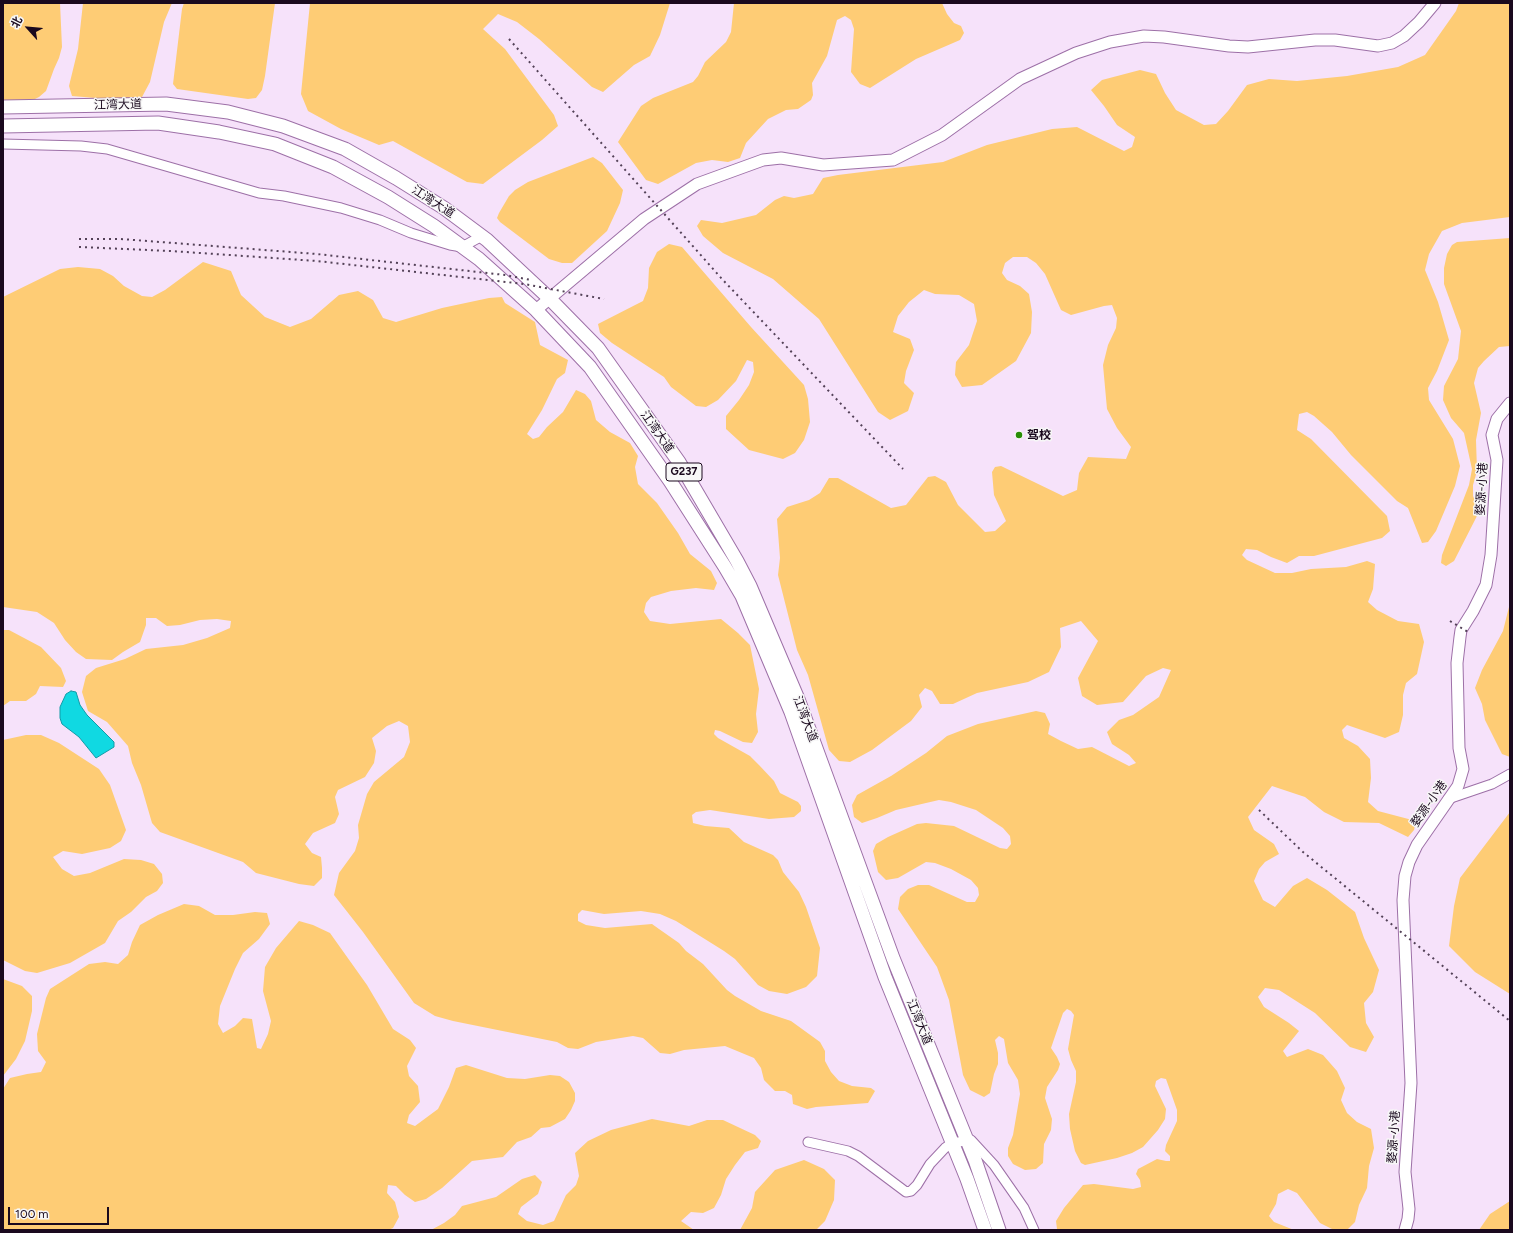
<!DOCTYPE html>
<meta charset="utf-8">
<style>
body{margin:0}
#map{position:relative;width:1513px;height:1233px;overflow:hidden;background:#f6e2fa;font-family:Figtree,"Noto Sans SC",sans-serif}
canvas{display:block}
.frame{position:absolute;inset:0;border:4px solid #1a091e;pointer-events:none}
.north{position:absolute;left:8px;top:8px;width:40px;height:40px;-webkit-text-stroke:3px #f7f7f7;paint-order:stroke;rotate:297deg;font-size:11px;font-weight:700;line-height:16px;text-align:center;color:#1a091e}
.north::after{content:'';display:block;margin:auto;width:14px;height:18px;background:#1a091e;clip-path:polygon(50% 0,100% 100%,50% 72%,0 100%)}
.scale{position:absolute;left:8px;top:1207px;width:101px;height:18px;box-sizing:border-box;border:2px solid #1a091e;border-top:0;padding-left:5px;font-size:12px;line-height:14px;white-space:nowrap;color:#1a091e;-webkit-text-stroke:3px #f7f7f7;paint-order:stroke}
</style>
<div id="map">
<canvas width="1513" height="1233"></canvas>
<div class="frame"></div>
<div class="north">北</div>
<div class="scale">100 m</div>
</div>
<script>
const ctx = document.querySelector('canvas').getContext('2d');
ctx.lineJoin = 'round';
function fill(path, color) {
  ctx.fillStyle = color;
  ctx.fill(path, 'evenodd');
}
function shape(rows) {
  const path = new Path2D();
  for (const r of rows) {
    path.moveTo(r[0], r[1]);
    for (let i = 2; i < r.length; i += 2) path.lineTo(r[i], r[i + 1]);
  }
  return path;
}
function trace(path, color, width, dash) {
  ctx.strokeStyle = color;
  ctx.lineWidth = width;
  ctx.lineCap = dash ? 'butt' : 'round';
  ctx.setLineDash(dash || []);
  ctx.stroke(path);
}
function drawText(font, color, halo, rows, align = 'center') {
  ctx.font = font + ' Figtree,"Noto Sans SC",sans-serif';
  ctx.lineWidth = 3;
  ctx.setLineDash([]);
  ctx.textBaseline = 'middle';
  ctx.strokeStyle = halo;
  ctx.fillStyle = color;
  for (const [text, x, y, turn = 0] of rows) {
    ctx.save();
    ctx.translate(x, y);
    ctx.rotate((+turn || 0) * Math.PI / 180);
    ctx.textAlign = isNaN(turn) ? turn : align;
    if (halo) ctx.strokeText(text, 0, 0);
    ctx.fillText(text, 0, 0);
    ctx.restore();
  }
}
fill(shape([
 [3,3,60,3,62,47,59,58,54,69,46,91,39,97,31,101,3,100],
 [83,3,172,3,164,22,150,82,142,97,131,101,72,96,69,86,78,49],
 [184,3,275,3,265,76,262,90,256,98,248,99,177,89,173,84,182,9],
 [310,3,670,3,660,35,650,56,634,65,603,92,592,87,539,39,517,22,498,14,483,29,505,49,554,115,558,126,542,140,483,184,467,182,393,141,379,145,341,129,308,111,301,94],
 [734,3,942,3,947,14,954,23,961,26,964,33,960,40,916,59,870,88,860,84,851,72,854,29,851,20,845,16,837,20,827,56,812,83,813,95,811,100,798,109,786,110,768,119,746,143,740,158,728,162,712,160,696,163,658,184,646,180,618,142,641,106,653,98,693,82,698,76,705,62,726,42,731,32],
 [1459,3,1510,3,1510,217,1462,223,1442,231,1429,254,1425,270,1438,302,1449,340,1437,371,1428,388,1429,400,1453,439,1460,466,1455,486,1436,531,1428,542,1422,543,1408,508,1397,501,1351,455,1332,432,1314,416,1307,412,1299,414,1297,430,1311,439,1387,516,1390,531,1382,538,1314,556,1299,556,1287,563,1271,557,1257,550,1246,549,1242,555,1247,560,1275,573,1292,573,1311,569,1346,567,1367,561,1375,564,1373,589,1368,602,1377,610,1398,621,1419,624,1424,642,1417,674,1406,683,1403,695,1403,715,1399,732,1385,738,1347,725,1342,730,1344,738,1358,746,1370,759,1371,778,1368,802,1378,811,1416,821,1414,830,1408,837,1379,823,1344,822,1324,812,1305,797,1272,786,1248,817,1254,830,1274,844,1279,854,1265,862,1259,869,1254,881,1263,900,1275,907,1293,886,1307,878,1327,890,1355,912,1364,938,1379,970,1373,992,1364,1003,1366,1023,1374,1037,1366,1052,1350,1047,1315,1013,1279,990,1265,988,1258,997,1264,1007,1289,1023,1299,1031,1283,1051,1287,1057,1308,1049,1323,1055,1337,1071,1345,1088,1341,1100,1347,1113,1357,1122,1371,1129,1374,1148,1369,1166,1367,1188,1359,1205,1355,1222,1347,1230,1334,1230,1320,1223,1297,1193,1288,1189,1278,1194,1276,1204,1269,1216,1274,1222,1294,1230,1059,1230,1057,1229,1056,1221,1064,1208,1083,1185,1094,1184,1133,1189,1141,1187,1140,1180,1136,1174,1138,1169,1157,1159,1166,1161,1170,1161,1170,1156,1165,1151,1166,1145,1177,1121,1177,1110,1166,1079,1161,1078,1156,1081,1155,1086,1166,1109,1165,1119,1158,1130,1143,1147,1132,1153,1117,1158,1085,1165,1081,1163,1075,1151,1070,1129,1069,1114,1076,1082,1076,1071,1071,1060,1068,1049,1074,1015,1071,1011,1067,1009,1063,1013,1051,1048,1057,1057,1060,1064,1058,1070,1047,1087,1045,1098,1052,1119,1051,1130,1044,1144,1043,1163,1036,1169,1025,1170,1013,1164,1008,1156,1008,1148,1013,1135,1020,1094,1018,1080,1008,1063,1004,1039,999,1036,995,1040,998,1053,998,1064,994,1074,990,1093,984,1097,970,1090,963,1075,949,1000,937,967,898,909,900,897,908,889,918,885,929,885,967,902,975,902,979,895,978,888,971,880,951,869,935,863,926,862,898,878,886,880,878,872,873,851,876,844,888,837,917,824,926,823,954,826,1000,848,1007,849,1011,844,1010,836,1003,828,976,810,951,802,939,800,926,803,896,810,877,818,862,823,854,817,852,805,857,795,891,776,926,753,947,736,978,724,1036,711,1045,713,1050,724,1048,734,1061,741,1078,749,1092,747,1129,766,1136,763,1129,755,1112,744,1107,732,1119,720,1133,715,1159,697,1171,670,1163,668,1146,676,1123,702,1097,705,1082,696,1078,678,1098,641,1081,621,1060,628,1061,647,1049,672,1028,682,977,693,953,704,940,704,932,691,925,688,919,695,922,707,911,721,872,750,850,762,839,761,829,750,808,675,797,650,778,575,780,558,777,519,787,507,809,500,820,493,829,478,838,478,891,508,906,505,928,477,935,476,946,482,958,505,985,532,995,531,1006,521,994,495,992,472,995,467,1001,466,1063,496,1077,490,1079,473,1088,457,1126,459,1131,447,1117,428,1107,409,1103,365,1108,345,1116,328,1117,318,1112,305,1104,306,1071,315,1061,310,1045,274,1036,263,1027,257,1013,257,1005,263,1002,273,1007,280,1020,286,1029,294,1032,312,1031,333,1016,361,982,385,962,387,955,375,956,362,969,345,977,321,974,304,959,295,935,294,924,290,909,302,898,316,893,332,910,339,914,350,906,371,904,383,914,393,908,411,890,420,878,412,819,319,773,279,723,253,703,236,697,226,701,220,722,223,756,215,775,200,784,196,794,198,813,194,823,178,838,175,943,162,987,145,1052,129,1077,127,1124,151,1132,147,1135,137,1117,125,1104,106,1091,90,1102,80,1140,70,1156,74,1165,93,1176,110,1204,125,1216,124,1228,111,1247,85,1269,79,1297,81,1347,76,1398,67,1425,55,1456,11],
 [593,157,602,163,623,190,620,203,607,231,572,263,562,263,549,259,500,222,497,218,499,213,509,196,515,190,528,182],
 [1510,238,1510,346,1499,347,1484,361,1478,368,1474,383,1481,413,1476,440,1477,471,1473,485,1473,496,1477,506,1477,516,1454,561,1446,566,1441,563,1442,555,1469,485,1472,469,1464,433,1451,418,1443,400,1444,386,1458,359,1461,331,1444,284,1444,268,1447,254,1452,245,1457,242],
 [669,244,682,247,751,327,804,385,808,399,810,422,804,440,795,453,783,459,749,450,726,429,726,416,739,400,749,385,754,372,753,362,747,360,736,381,718,400,706,407,696,406,671,387,664,377,612,343,600,333,598,324,643,301,648,288,649,268,657,252],
 [203,262,231,271,241,295,265,317,290,327,311,319,339,295,358,291,373,300,383,318,396,322,442,308,489,298,502,297,505,303,535,322,540,345,568,360,565,373,557,379,542,410,527,434,533,439,539,437,547,427,563,412,576,390,585,394,591,401,596,420,610,432,630,443,638,456,635,467,638,484,657,503,678,533,690,554,711,571,717,583,714,590,696,588,671,591,651,597,646,603,644,612,650,621,670,624,721,619,738,633,750,645,759,689,756,714,758,732,752,743,743,742,720,731,715,730,714,734,718,738,750,756,759,765,774,781,780,793,798,802,801,806,801,811,794,817,769,819,710,810,696,812,692,815,693,823,705,826,729,828,744,842,773,855,778,860,783,872,799,892,806,907,820,948,817,976,806,987,787,994,769,991,758,985,735,959,724,951,676,921,660,914,641,911,604,914,582,910,578,914,578,921,586,925,605,928,652,924,659,929,679,943,686,951,703,964,727,990,735,996,761,1011,791,1021,820,1042,825,1051,825,1061,831,1072,839,1081,852,1086,871,1088,875,1091,868,1103,816,1107,807,1109,793,1104,792,1095,785,1091,775,1091,764,1080,761,1068,754,1058,725,1046,684,1050,670,1054,660,1053,643,1038,633,1036,596,1042,578,1049,568,1048,557,1042,453,1021,435,1016,414,1003,363,932,334,895,339,873,355,851,359,838,358,825,367,794,374,782,404,757,410,742,408,726,399,721,387,726,372,738,376,751,374,763,365,777,338,790,335,797,339,814,335,823,313,833,305,844,312,853,321,857,322,868,322,878,314,886,299,884,256,873,243,862,160,832,152,823,141,785,132,763,128,746,107,722,88,711,82,692,86,676,96,668,125,659,146,649,183,645,207,638,230,628,231,621,217,619,200,620,180,625,167,626,156,618,146,618,146,625,140,642,123,652,112,660,86,659,76,652,65,640,54,623,37,612,3,607,3,297,60,269,78,267,100,269,113,276,124,286,142,296,152,297,165,290],
 [1510,603,1510,757,1502,754,1485,720,1482,704,1475,688,1482,670,1503,631],
 [3,630,9,630,41,647,61,668,66,681,63,687,40,686,36,694,26,701,10,701,3,706],
 [26,735,41,735,59,743,99,769,110,785,126,830,121,841,110,848,82,854,63,851,53,857,62,869,74,876,90,873,124,859,141,860,154,864,162,874,163,883,157,891,146,897,131,912,118,921,105,943,70,963,37,973,25,971,3,960,3,740],
 [1510,812,1510,994,1475,972,1449,946,1454,906,1460,878],
 [184,904,199,906,215,915,233,915,255,912,267,913,270,924,259,939,243,953,235,969,220,1006,218,1024,223,1033,235,1026,243,1018,252,1019,257,1048,261,1049,268,1034,271,1021,263,991,265,967,276,948,299,921,313,925,330,933,367,985,393,1029,410,1040,416,1048,407,1066,409,1076,418,1086,420,1102,409,1115,407,1123,415,1126,438,1109,449,1087,456,1068,466,1065,507,1078,525,1079,550,1075,560,1076,569,1082,575,1093,575,1101,571,1110,565,1119,550,1127,541,1128,531,1137,517,1142,503,1157,472,1161,442,1188,426,1199,415,1202,405,1195,396,1186,388,1185,387,1193,395,1202,399,1217,393,1228,388,1230,3,1230,3,1089,10,1078,27,1074,41,1072,46,1062,38,1051,37,1034,46,998,50,989,89,964,105,962,118,964,128,955,132,942,140,925,158,915],
 [3,979,22,986,32,996,32,1011,25,1041,16,1059,3,1076],
 [652,1119,689,1126,707,1120,723,1120,755,1135,761,1141,758,1148,745,1152,735,1165,726,1179,721,1195,714,1208,703,1213,691,1212,681,1221,694,1230,431,1230,444,1223,455,1215,462,1206,496,1197,522,1179,535,1175,542,1182,538,1194,521,1207,518,1214,527,1221,543,1225,554,1221,566,1195,576,1185,579,1176,575,1153,588,1141,611,1130],
 [804,1160,824,1169,835,1180,834,1200,825,1221,816,1230,740,1230,752,1208,755,1192,775,1170],
 [1510,1201,1510,1230,1479,1230,1490,1214]
]), '#fecc75');
const water = shape([
 [71,691,76,692,80,705,87,715,114,742,114,747,96,758,79,737,62,724,60,718,60,707,66,694,71,691]
]);
fill(water, '#10d9e2');
trace(water, '#139ba7', 1);
const minor = shape([
 [3,144,81,146,107,149,259,193,284,196,341,208,380,220,411,233,450,245,462,247,482,236],
 [1448,799,1492,784,1510,774],
 [808,1142,848,1151,858,1156,906,1192,911,1191,917,1185,930,1164,945,1148,952,1143,971,1140,994,1165,1024,1208,1034,1230]
]);
const major = shape([
 [536,310,644,219,697,184,763,160,781,158,823,165,893,160,942,135,1020,79,1076,53,1110,42,1144,36,1164,37,1229,46,1248,47,1315,40,1335,40,1378,46,1392,43,1404,36,1419,22,1435,3],
 [1405,1230,1408,1219,1409,1209,1405,1172,1411,1083,1403,900,1405,876,1409,862,1417,845,1458,786,1463,769,1459,748,1457,663,1460,637,1461,630,1473,611,1486,585,1491,555,1497,460,1492,435,1497,419,1510,403]
]);
const highway = shape([
 [3,107,166,104,228,112,283,126,345,149,396,178,444,208,487,240,549,298,598,348,679,462,737,561,750,586,798,699,893,958,975,1160,999,1230],
 [3,126,158,123,219,132,275,144,333,167,388,197,434,226,479,259,536,310,590,367,670,481,725,567,742,596,791,712,885,977,967,1179,985,1230]
]);
trace(minor, '#9d70a7', 11);
trace(major, '#9d70a7', 13);
trace(highway, '#9d70a7', 15);
trace(minor, '#fff', 9);
trace(major, '#fff', 11);
trace(highway, '#fff', 13);
trace(shape([
 [509,39,722,279,903,469],
 [79,239,121,239,317,254,505,275,531,280],
 [79,247,171,251,317,261,524,284,604,299],
 [1450,621,1468,632],
 [1259,810,1303,852,1510,1021]
]), '#534157', 2, [2, 4]);
for (const [x, y, r, color] of [
 [1019,435,4,"#288d05"]
]) {
  const dot = new Path2D();
  dot.arc(x, y, r, 0, 2 * Math.PI);
  ctx.fillStyle = color;
  ctx.fill(dot);
  trace(dot, '#f7f7f7', 1.5);
}
for (const [x, y, w] of [
 [684,472,36]
]) {
  const box = new Path2D();
  box.roundRect(x - w / 2, y - 9, w, 18, 3);
  ctx.fillStyle = '#f7f7f7';
  ctx.fill(box);
  trace(box, '#1a091e', 1);
}
drawText('bold 11px', '#1a091e', null, [
 ["G237",684,472]
]);
drawText('12px', '#1a091e', '#f7f7f7', [
 ["江湾大道",118,105,-1],
 ["江湾大道",433,202,33],
 ["江湾大道",657,432,55],
 ["婺源-小港",1482,489,-87],
 ["江湾大道",805,719,69],
 ["婺源-小港",1429,804,-55],
 ["江湾大道",919,1022,68],
 ["婺源-小港",1394,1137,-86]
]);
drawText('bold 12px', '#1a091e', '#f7f7f7', [
 ["驾校",1027,435]
], 'left');
</script>
